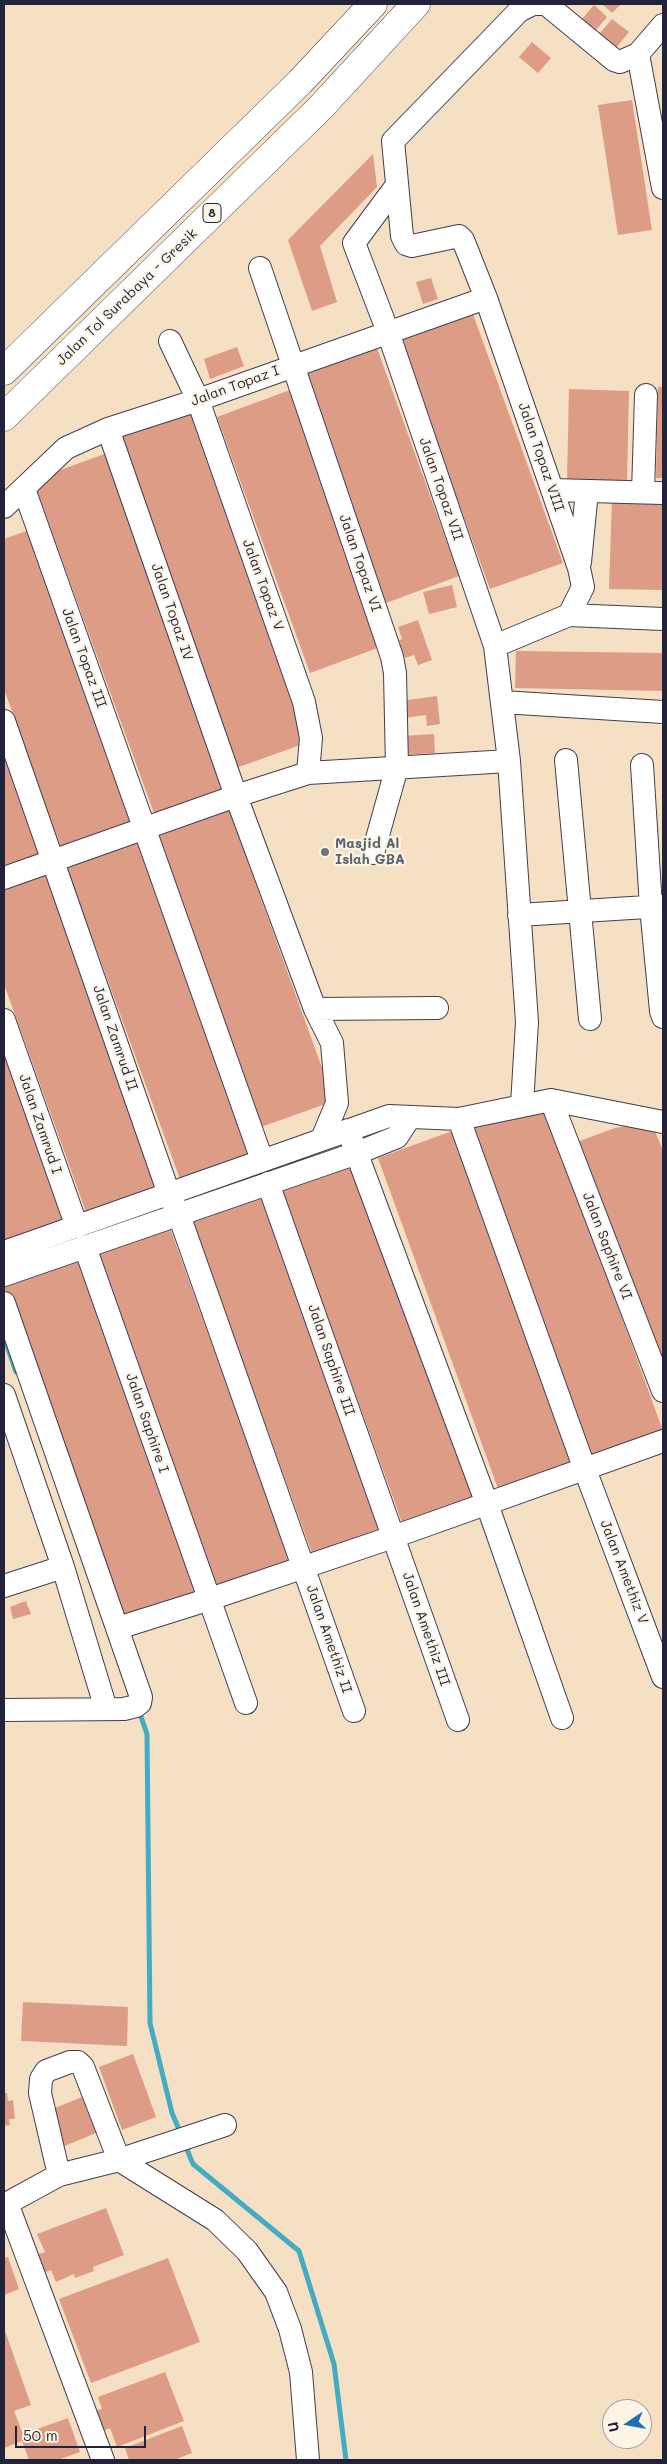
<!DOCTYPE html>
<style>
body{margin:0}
#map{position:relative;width:667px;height:2464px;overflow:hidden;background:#f5e0c3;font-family:Mali,sans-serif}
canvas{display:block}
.frame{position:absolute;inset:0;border:5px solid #22223b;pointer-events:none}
.north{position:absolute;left:602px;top:2399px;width:50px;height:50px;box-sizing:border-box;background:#fcf5e5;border:1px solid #a5a1a1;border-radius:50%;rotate:258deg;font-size:14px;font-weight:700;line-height:20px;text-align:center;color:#22223b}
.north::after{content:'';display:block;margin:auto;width:18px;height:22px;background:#1f6fb2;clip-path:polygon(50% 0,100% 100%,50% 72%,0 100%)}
.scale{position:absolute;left:15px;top:2426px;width:131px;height:22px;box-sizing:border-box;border:2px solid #22223b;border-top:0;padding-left:6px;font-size:15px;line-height:18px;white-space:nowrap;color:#22223b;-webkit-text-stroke:4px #fcf5e5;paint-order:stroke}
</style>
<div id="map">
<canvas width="667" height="2464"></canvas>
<div class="frame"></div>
<div class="north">U</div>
<div class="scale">50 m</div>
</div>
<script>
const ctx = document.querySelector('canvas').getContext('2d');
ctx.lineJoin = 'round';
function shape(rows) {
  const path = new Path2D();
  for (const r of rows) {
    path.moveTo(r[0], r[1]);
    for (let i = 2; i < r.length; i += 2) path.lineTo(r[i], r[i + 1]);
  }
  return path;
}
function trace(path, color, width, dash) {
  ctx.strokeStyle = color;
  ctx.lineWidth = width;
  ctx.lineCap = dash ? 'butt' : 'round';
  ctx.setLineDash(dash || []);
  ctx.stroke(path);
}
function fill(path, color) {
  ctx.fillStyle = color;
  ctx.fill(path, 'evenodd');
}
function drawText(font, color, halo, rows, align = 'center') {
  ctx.font = font + ' Mali,sans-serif';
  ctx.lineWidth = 4.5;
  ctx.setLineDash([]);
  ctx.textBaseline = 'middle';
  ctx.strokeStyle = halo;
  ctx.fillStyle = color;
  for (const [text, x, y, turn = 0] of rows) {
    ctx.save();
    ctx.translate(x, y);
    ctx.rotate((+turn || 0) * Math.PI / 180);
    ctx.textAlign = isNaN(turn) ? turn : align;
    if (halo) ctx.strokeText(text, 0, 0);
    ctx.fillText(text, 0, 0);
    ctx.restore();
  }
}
trace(shape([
 [4,1337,16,1372],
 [139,1711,147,1734,150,2023,172,2113,181,2134],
 [185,2145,193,2164,299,2251,334,2364,346,2460]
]), '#43acc2', 5);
fill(shape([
 [602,4,621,4,612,13],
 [594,5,607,17,590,37,577,25],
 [612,19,629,32,612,53,595,39],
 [532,42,551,58,538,73,519,57],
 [632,100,652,230,618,235,598,105],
 [373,154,377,187,320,246,337,302,312,311,288,240],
 [431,278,438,299,423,304,416,282],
 [470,306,563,563,490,589,397,333],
 [237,347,244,366,210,379,204,359],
 [377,348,459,576,386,603,303,375],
 [658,387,663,387,663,478,656,478],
 [569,389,629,391,627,482,567,480],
 [290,390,383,646,310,673,217,417],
 [188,406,309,742,236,768,114,433],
 [107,453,228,789,155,816,33,480],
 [612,498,663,499,663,590,609,589],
 [29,530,134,820,61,847,4,689,4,539],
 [452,585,457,607,429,614,423,592],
 [418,620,432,660,418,665,414,655,405,658,399,640,402,639,398,627],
 [516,651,663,653,663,691,515,688],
 [437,696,440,724,427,726,426,715,403,718,401,701],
 [434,734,435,753,403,755,402,736],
 [4,744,45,857,4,872],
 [229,810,334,1101,261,1127,156,837],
 [140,841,254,1155,181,1182,67,868],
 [46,871,160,1185,86,1212,4,984,4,886],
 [4,1040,68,1217,4,1241],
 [544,1102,663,1431,592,1464,470,1128],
 [651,1121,663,1151,663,1380,577,1142,615,1128],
 [452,1131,573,1467,500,1494,378,1158],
 [355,1163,476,1498,403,1525,281,1189],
 [265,1194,387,1530,313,1556,192,1221],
 [170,1228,291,1564,218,1591,96,1255],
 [77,1259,199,1595,126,1622,4,1286],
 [26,1601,31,1614,13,1619,10,1607],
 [23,2002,128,2007,127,2046,21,2041],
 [133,2054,156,2117,122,2130,99,2067],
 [4,2093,7,2093,8,2101,13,2100,15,2119,9,2119,10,2125,4,2126],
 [82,2097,96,2133,62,2147,48,2111],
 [106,2208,124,2255,93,2267,94,2271,75,2278,74,2274,56,2282,51,2270,43,2273,36,2255,45,2252,37,2234],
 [8,2257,19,2289,4,2295,4,2258],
 [168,2258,200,2342,91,2383,59,2299],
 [4,2328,31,2405,14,2411,23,2434,68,2418,80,2452,58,2460,29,2460,22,2441,4,2448],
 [165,2372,184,2421,117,2447,110,2428,103,2431,95,2411,102,2409,98,2397],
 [182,2426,192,2453,174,2460,129,2460,125,2448]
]), '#dd9c85');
const minor = shape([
 [638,54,663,188],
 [397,185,354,243,388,332,495,646,509,761,527,1022,522,1105],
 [260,268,392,657,395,673,397,767,373,853],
 [170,341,198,400,304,702,311,738,308,773],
 [108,429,236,796,315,1009,332,1043,337,1103,322,1139],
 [24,489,262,1160],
 [552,490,663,493],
 [643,492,646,395],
 [4,507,66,448,108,429,198,400,486,298],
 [580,562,587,491],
 [569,615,583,587,579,568,486,298,463,240,459,236,412,246,406,244,402,236,393,141,519,11,533,4,546,4,614,60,620,62,638,54,663,25],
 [495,646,569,615,663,619],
 [502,702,663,712],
 [4,721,169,1194,179,1215,354,1711],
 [566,760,590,1019],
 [642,765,651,907,661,1011,663,1017],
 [4,878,236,796,308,773,509,761],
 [519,915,663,906],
 [315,1009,437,1008],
 [4,1020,77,1227],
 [551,1100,663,1391],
 [459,1119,584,1467,663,1677],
 [348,1130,487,1504,562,1718],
 [268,1183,458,1720],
 [85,1247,246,1703],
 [4,1252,389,1116,459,1119,551,1100,663,1122],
 [4,1275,357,1153,397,1137,410,1117],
 [4,1303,141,1697,140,1703,136,1706,124,1709,4,1710],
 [4,1395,63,1567,106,1709],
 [4,1586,63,1567],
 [118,1628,210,1599,393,1537,663,1441],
 [59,2175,40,2093,41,2079,46,2071,70,2062,78,2062,83,2067,119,2160,225,2125],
 [7,2203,103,2460],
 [4,2205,59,2175,119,2160,215,2220,247,2251,276,2292,290,2329,301,2372,308,2460]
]);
const highway = shape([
 [4,371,300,82,373,4],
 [4,417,321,107,416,4]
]);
trace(minor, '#423e4f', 24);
trace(highway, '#423e4f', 29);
trace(minor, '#fff', 22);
trace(highway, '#fff', 28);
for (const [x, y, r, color] of [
 [325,852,5,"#6b7280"]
]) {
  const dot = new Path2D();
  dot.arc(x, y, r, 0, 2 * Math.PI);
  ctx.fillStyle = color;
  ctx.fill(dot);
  trace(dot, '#fcf5e5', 2);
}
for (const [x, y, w] of [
 [212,213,18]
]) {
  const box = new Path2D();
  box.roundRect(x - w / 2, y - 9.5, w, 19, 4);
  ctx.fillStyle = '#fcf5e5';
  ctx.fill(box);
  trace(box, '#22223b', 1);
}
drawText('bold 12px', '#22223b', null, [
 ["8",212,213]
]);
drawText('14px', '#22223b', '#fcf5e5', [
 ["Jalan Tol Surabaya - Gresik",127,297,-44],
 ["Jalan Topaz I",235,386,-20],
 ["Jalan Topaz VIII",541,457,71],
 ["Jalan Topaz VII",441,489,71],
 ["Jalan Topaz VI",360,563,71],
 ["Jalan Topaz V",263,585,70],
 ["Jalan Topaz IV",172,612,71],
 ["Jalan Topaz III",84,658,70],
 ["Jalan Zamrud II",115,1038,71],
 ["Jalan Zamrud I",40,1124,71],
 ["Jalan Saphire VI",607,1246,69],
 ["Jalan Saphire III",331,1360,71],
 ["Jalan Saphire I",147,1423,71],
 ["Jalan Amethiz V",624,1572,69],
 ["Jalan Amethiz III",426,1629,71],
 ["Jalan Amethiz II",329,1639,71]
]);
drawText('bold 14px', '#5b616d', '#fcf5e5', [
 ["Masjid Al",335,844],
 ["Islah GBA",335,860]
], 'left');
</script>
